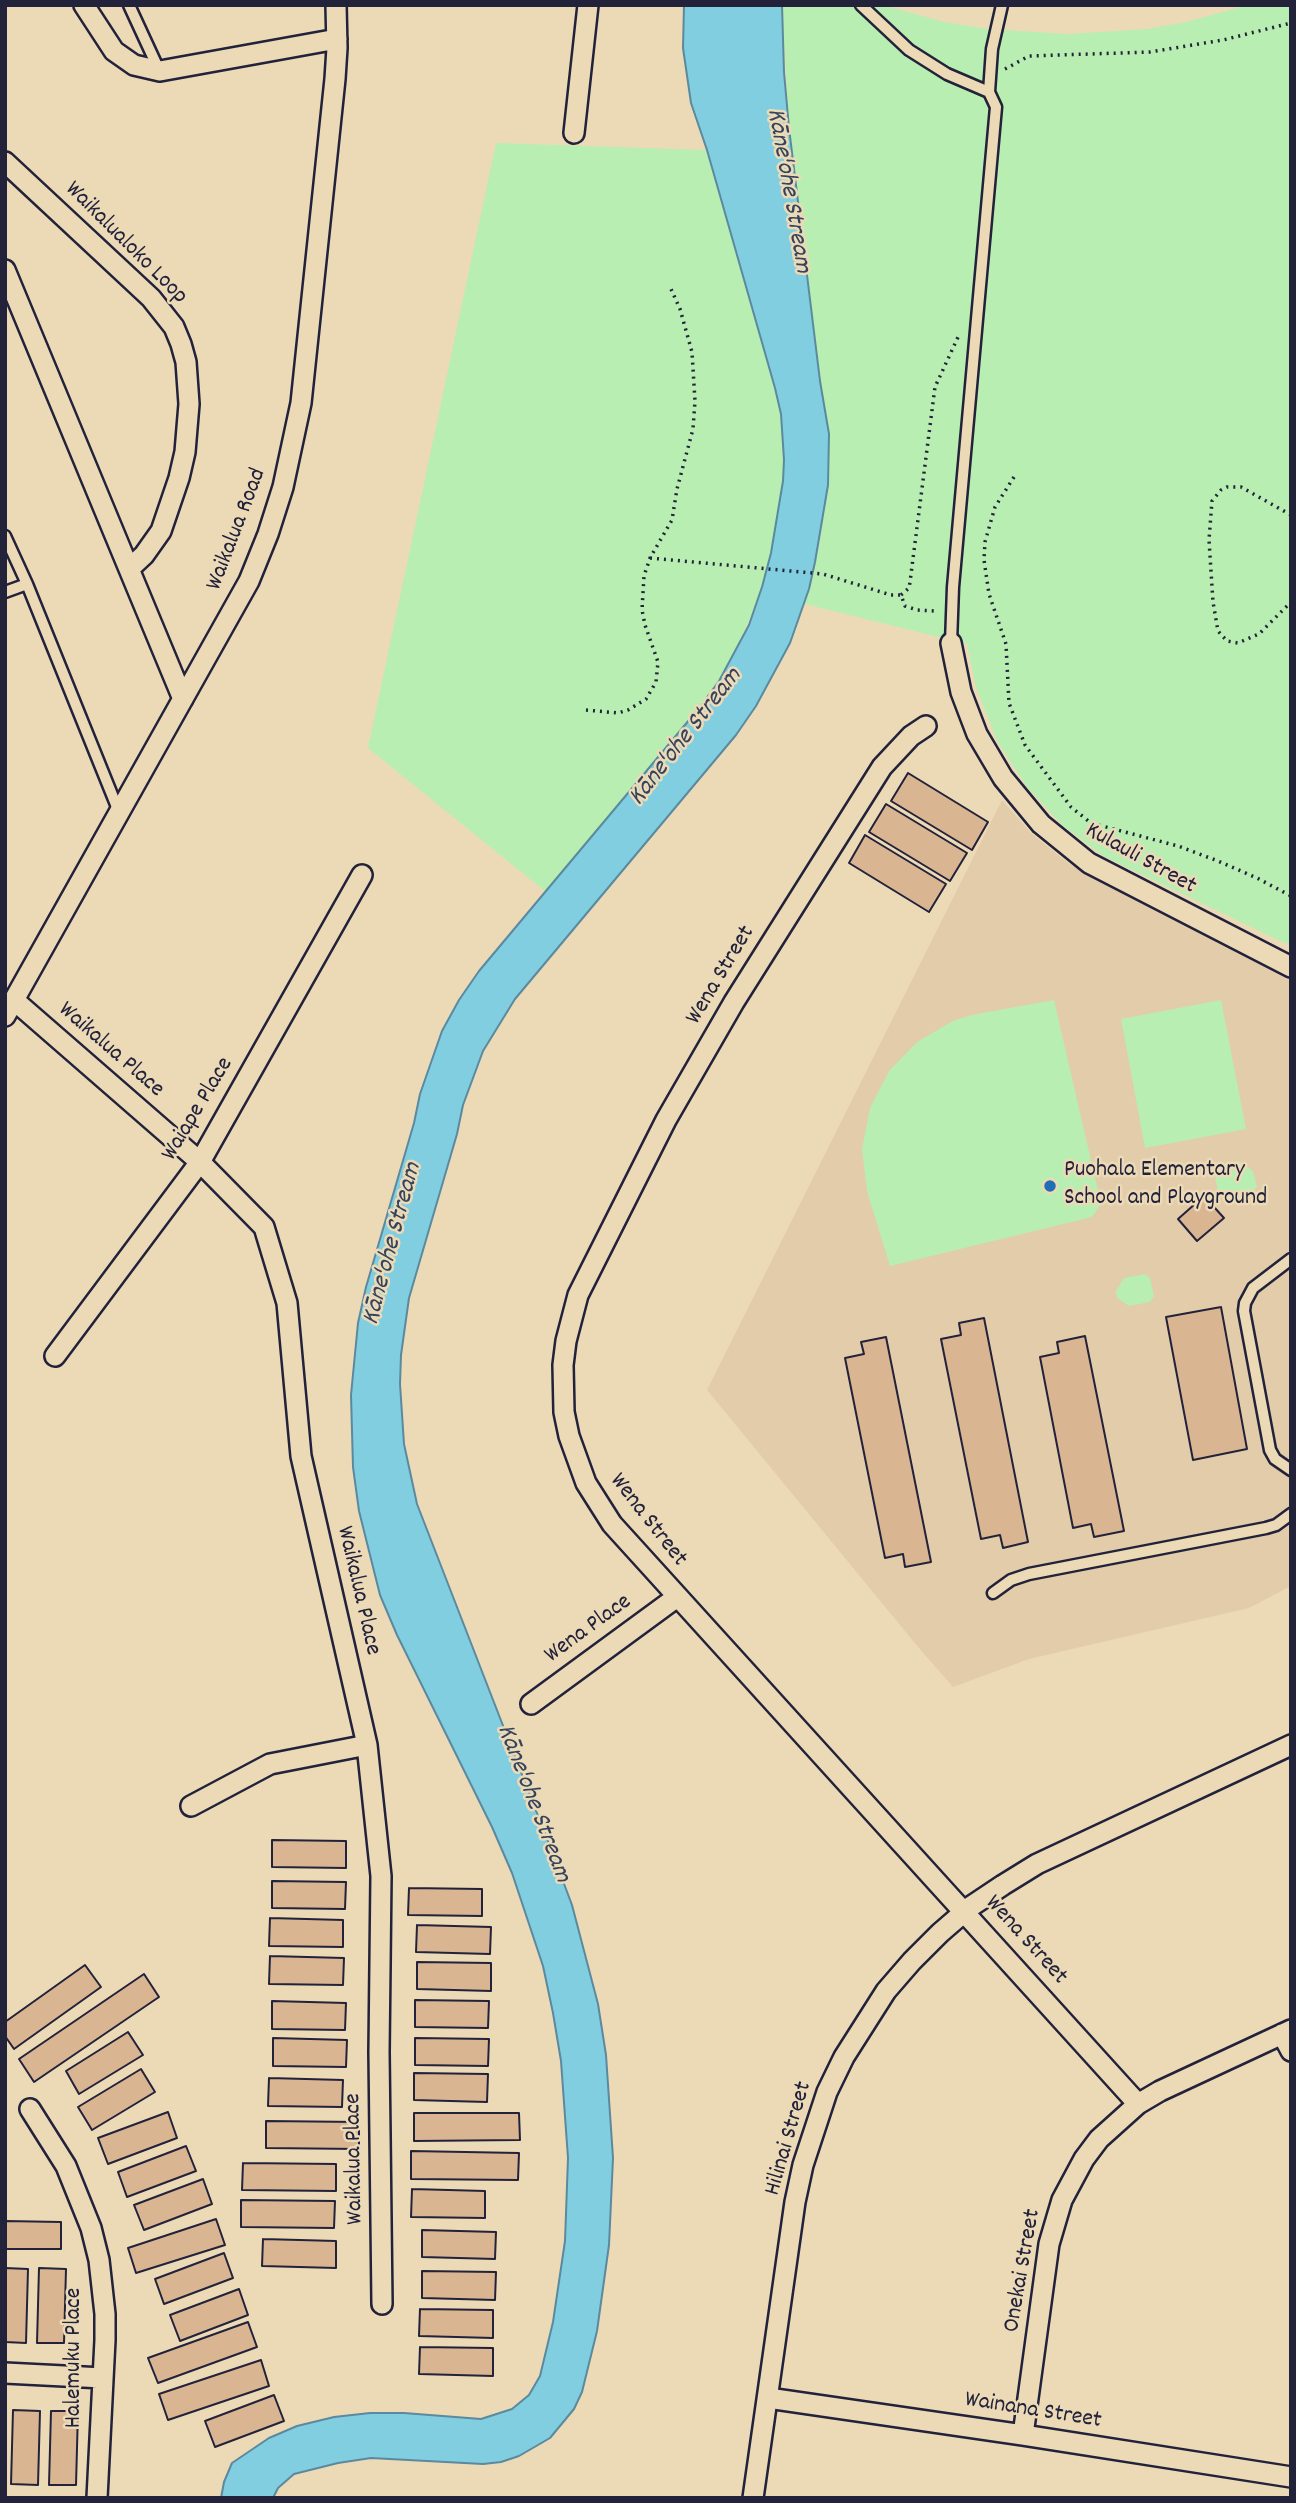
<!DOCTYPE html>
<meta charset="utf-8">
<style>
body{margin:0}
#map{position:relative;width:1296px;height:2503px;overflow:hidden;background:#ecdab7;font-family:Dekko,sans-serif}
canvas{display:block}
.frame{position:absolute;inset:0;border:7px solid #22223b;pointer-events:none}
</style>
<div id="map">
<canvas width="1296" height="2503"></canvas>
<div class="frame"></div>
</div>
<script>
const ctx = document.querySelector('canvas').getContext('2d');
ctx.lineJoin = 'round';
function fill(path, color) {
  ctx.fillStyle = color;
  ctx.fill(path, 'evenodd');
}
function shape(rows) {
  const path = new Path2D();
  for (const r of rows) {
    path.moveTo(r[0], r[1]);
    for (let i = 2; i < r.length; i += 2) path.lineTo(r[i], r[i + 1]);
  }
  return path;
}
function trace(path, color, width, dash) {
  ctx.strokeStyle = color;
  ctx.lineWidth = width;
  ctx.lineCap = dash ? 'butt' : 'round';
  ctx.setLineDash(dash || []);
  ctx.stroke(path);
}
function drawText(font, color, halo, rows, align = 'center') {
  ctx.font = font + ' Dekko,sans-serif';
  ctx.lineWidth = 5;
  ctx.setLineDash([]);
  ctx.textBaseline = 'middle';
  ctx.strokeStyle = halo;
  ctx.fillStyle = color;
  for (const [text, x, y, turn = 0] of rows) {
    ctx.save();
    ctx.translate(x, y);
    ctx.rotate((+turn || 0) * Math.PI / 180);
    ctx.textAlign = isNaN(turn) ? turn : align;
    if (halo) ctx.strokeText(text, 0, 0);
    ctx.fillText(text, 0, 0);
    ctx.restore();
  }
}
fill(shape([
 [1002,800,1031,833,1067,862,1087,875,1291,981,1291,1586,1249,1608,1029,1659,953,1687,918,1647,707,1390]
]), '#e3ccaa');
fill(shape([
 [782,5,882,5,945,22,988,29,1067,34,1147,29,1186,22,1248,5,1291,5,1291,946,1103,856,1062,825,1027,787,997,741,976,687,967,644,809,605,763,587,735,654,701,707,546,892,368,748,496,143,707,150,789,128],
 [1054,1000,1101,1204,1092,1217,890,1266,867,1191,862,1149,870,1108,889,1071,917,1042,953,1021,972,1015],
 [1221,1000,1246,1129,1145,1148,1121,1019],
 [1239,1161,1253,1171,1257,1187,1247,1197,1230,1201,1218,1192,1214,1170,1219,1165],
 [1145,1274,1150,1278,1154,1296,1150,1302,1129,1306,1117,1298,1116,1291,1124,1278]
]), '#b8eeb1');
const water = shape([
 [684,5,782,5,784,72,789,128,820,381,829,434,828,485,815,562,809,589,790,643,756,706,736,735,515,999,483,1051,463,1105,457,1134,409,1298,401,1355,400,1384,404,1444,417,1504,554,1857,572,1905,598,2004,606,2055,613,2158,609,2245,597,2331,582,2392,574,2409,550,2438,519,2456,501,2462,483,2464,371,2458,338,2463,294,2474,278,2488,273,2498,221,2498,224,2482,232,2463,269,2438,297,2426,334,2417,370,2413,404,2413,481,2419,512,2409,529,2395,540,2376,553,2322,565,2241,568,2158,561,2061,553,2013,543,1966,512,1873,492,1827,397,1635,380,1595,359,1511,353,1467,351,1395,358,1323,366,1287,414,1123,420,1094,442,1031,459,1000,479,971,700,707,719,681,749,625,762,587,771,553,783,481,784,460,781,414,775,388,707,150,691,103,683,48,684,5]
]);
fill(water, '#81cee0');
trace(water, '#5b899e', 2);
const building = shape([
 [908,773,988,822,972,850,891,801,908,773],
 [886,804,967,853,950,881,869,832,886,804],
 [865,835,946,884,929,912,849,863,865,835],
 [1204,1196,1224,1218,1197,1241,1178,1219,1204,1196],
 [1221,1307,1247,1449,1193,1460,1166,1317,1221,1307],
 [984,1318,1028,1542,1003,1548,1000,1535,981,1539,941,1339,961,1335,959,1323,984,1318],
 [1085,1336,1124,1531,1094,1537,1091,1524,1073,1528,1040,1357,1059,1353,1057,1342,1085,1336],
 [886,1337,931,1562,905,1567,903,1554,885,1558,845,1358,864,1354,861,1342,886,1337],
 [272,1840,346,1841,346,1868,272,1867,272,1840],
 [272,1881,346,1882,345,1909,272,1908,272,1881],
 [409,1888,482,1889,482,1916,408,1915,409,1888],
 [270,1918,343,1920,343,1947,269,1946,270,1918],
 [417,1925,491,1927,490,1954,416,1952,417,1925],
 [270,1956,344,1958,343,1985,269,1984,270,1956],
 [417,1962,491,1963,491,1991,417,1989,417,1962],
 [85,1965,101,1987,14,2049,5,2036,5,2022,85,1965],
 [144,1974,159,1997,34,2082,19,2059,144,1974],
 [415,2000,489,2001,488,2028,415,2027,415,2000],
 [272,2001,346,2003,345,2030,272,2029,272,2001],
 [128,2032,143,2055,79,2094,66,2071,128,2032],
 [273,2038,347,2040,346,2067,273,2066,273,2038],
 [415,2038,489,2039,488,2066,415,2065,415,2038],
 [141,2069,155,2092,92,2130,78,2107,141,2069],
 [414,2073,488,2074,487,2102,414,2100,414,2073],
 [269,2078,343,2080,342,2107,268,2106,269,2078],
 [168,2112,177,2138,108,2164,98,2138,168,2112],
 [414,2113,519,2113,520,2140,414,2141,414,2113],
 [266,2121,359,2122,359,2149,266,2148,266,2121],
 [186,2146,196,2171,127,2197,118,2172,186,2146],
 [411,2151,519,2153,518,2180,411,2179,411,2151],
 [243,2163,336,2164,336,2191,242,2190,243,2163],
 [203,2179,212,2204,144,2230,134,2205,203,2179],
 [412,2189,485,2191,485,2218,411,2217,412,2189],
 [241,2200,335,2201,334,2228,241,2227,241,2200],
 [216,2219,225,2245,136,2273,128,2248,216,2219],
 [5,2221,61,2222,61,2249,5,2249,5,2221],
 [422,2230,496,2232,495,2259,422,2257,422,2230],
 [263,2239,336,2241,336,2268,262,2266,263,2239],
 [224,2253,233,2278,164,2304,155,2279,224,2253],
 [5,2268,28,2269,26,2343,5,2342,5,2268],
 [39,2268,66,2269,64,2343,37,2343,39,2268],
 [422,2271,496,2272,495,2300,422,2298,422,2271],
 [239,2289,248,2315,180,2341,170,2315,239,2289],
 [420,2309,493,2310,493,2338,419,2336,420,2309],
 [248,2322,257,2347,158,2383,148,2358,248,2322],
 [420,2347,493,2348,493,2376,419,2374,420,2347],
 [261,2360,269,2386,168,2420,159,2394,261,2360],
 [274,2395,284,2421,215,2447,205,2421,274,2395],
 [13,2410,40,2411,38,2485,11,2484,13,2410],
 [51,2411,78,2411,76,2485,49,2485,51,2411]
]);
fill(building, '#dab592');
trace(building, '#22223b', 2);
const service = shape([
 [129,5,159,70],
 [861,5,909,50,947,74,989,92,996,107,953,587,951,643],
 [989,92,992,49,1002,5],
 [5,536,27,584,119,812],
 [5,592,27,584],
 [1291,1259,1253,1288,1245,1303,1244,1311,1270,1450,1275,1459,1291,1470],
 [993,1593,1011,1580,1029,1574,1266,1528,1276,1525,1291,1514]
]);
const minor = shape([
 [84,5,114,51,134,65,160,71,337,39],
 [574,133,588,5],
 [5,162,151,298,174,327,181,344,186,362,189,404,185,452,179,478,161,531,144,555,129,569,183,699],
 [5,270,129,569],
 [951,643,961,692,977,734,1003,778,1041,824,1089,863,1291,967],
 [926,726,911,736,882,767,734,1002,666,1120,578,1295,566,1341,563,1365,564,1412,569,1436,586,1483,612,1524,1138,2104],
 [15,1001,200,1162,264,1227,287,1303,301,1456,367,1745,381,1876,379,2052,382,2304],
 [5,1016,249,581,268,534,283,487,301,403,335,79,337,48,336,5],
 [55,1356,200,1162,362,875],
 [531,1704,677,1597],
 [191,1806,270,1764,367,1745],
 [1282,2034,1291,2051],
 [30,2109,66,2166,91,2228,99,2260,105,2314,105,2340,97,2498],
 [5,2373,103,2378],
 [768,2398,1023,2435,1291,2477],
 [1023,2435,1049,2244,1062,2200,1084,2159,1099,2139,1138,2104,1160,2091,1291,2030],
 [753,2498,795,2202,803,2165,827,2092,844,2057,886,1991,912,1961,940,1933,970,1907,1003,1885,1037,1864,1291,1745]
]);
trace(service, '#22223b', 15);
trace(minor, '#22223b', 24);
trace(shape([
 [1005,69,1029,56,1150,52,1223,40,1291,23],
 [1014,477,995,507,985,542,984,560,989,594,1006,644,1009,703,1025,745,1071,807,1091,823,1178,846,1218,861,1257,878,1291,896],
 [1291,515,1241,487,1227,487,1221,490,1212,501,1209,540,1213,602,1218,631,1227,641,1238,643,1259,634,1291,602],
 [650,558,823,574,891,595,901,595,905,606,917,610,936,611],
 [901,595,909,588,910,582,935,387,959,335],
 [586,710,618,713,628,710,646,699,656,682,658,662,645,625,642,610,644,576,650,558,672,520,677,489,693,429,695,401,692,352,680,309,671,289]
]), '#22223b', 3.5, [2, 5]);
trace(service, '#ecdab7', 10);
trace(minor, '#ecdab7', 19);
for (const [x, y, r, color] of [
 [1050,1186,7,"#1f6fb2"]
]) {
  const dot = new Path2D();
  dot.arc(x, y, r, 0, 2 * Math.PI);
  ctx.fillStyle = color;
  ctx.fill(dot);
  trace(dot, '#ecdab7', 2.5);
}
drawText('24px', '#22223b', '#ecdab7', [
 ["Waikalualoko Loop",125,244,45],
 ["Waikalua Road",238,530,-69],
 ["Kulauli Street",1140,860,29],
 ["Wena Street",722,976,-59],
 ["Waikalua Place",110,1051,41],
 ["Waiape Place",199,1110,-59],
 ["Wena Street",647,1521,52],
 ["Waikalua Place",357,1591,77],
 ["Wena Place",589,1630,-36],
 ["Wena Street",1025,1941,48],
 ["Hilinai Street",790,2139,-74],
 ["Waikalua Place",356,2159,-91],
 ["Onekai Street",1024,2271,-80],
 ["Halemuku Place",76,2358,-90],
 ["Wainana Street",1033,2412,9]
]);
drawText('24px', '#22223b', '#ecdab7', [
 ["Puohala Elementary",1064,1172],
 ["School and Playground",1064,1200]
], 'left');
drawText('italic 26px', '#35445c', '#ecdab7', [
 ["Kāne'ohe Stream",787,191,80],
 ["Kāne'ohe Stream",687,738,-52],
 ["Kāne'ohe Stream",394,1244,-75],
 ["Kāne'ohe Stream",532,1804,69]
]);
</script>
